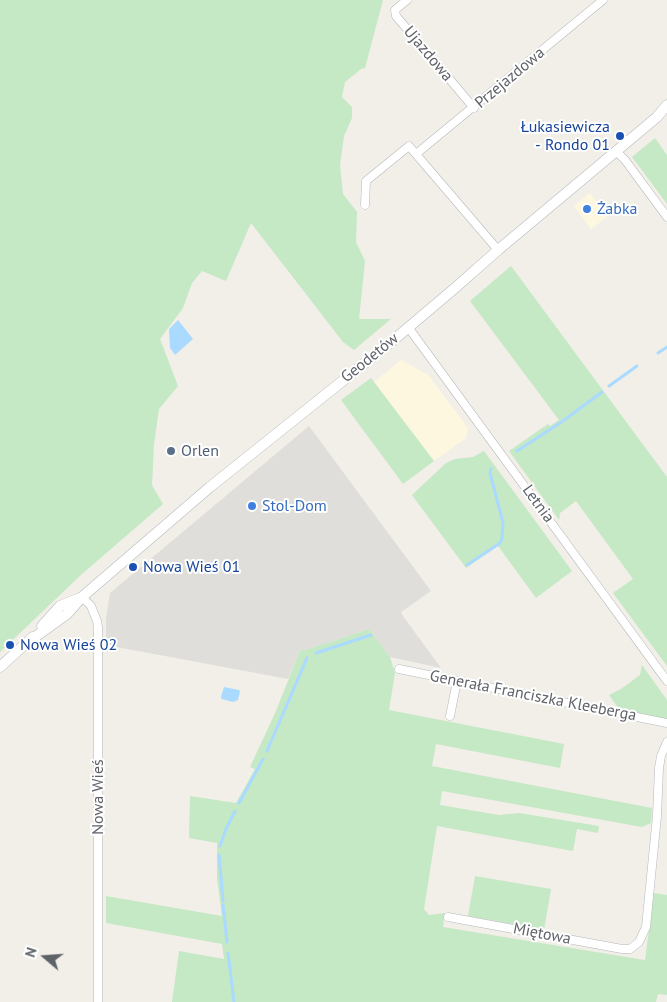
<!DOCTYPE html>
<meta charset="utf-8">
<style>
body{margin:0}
#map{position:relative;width:667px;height:1002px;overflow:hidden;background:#f1efe8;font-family:"PT Sans",sans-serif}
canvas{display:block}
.north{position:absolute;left:20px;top:932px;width:50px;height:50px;-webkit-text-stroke:4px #fff;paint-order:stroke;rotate:288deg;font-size:14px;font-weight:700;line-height:20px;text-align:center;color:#5f6368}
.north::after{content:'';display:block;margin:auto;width:18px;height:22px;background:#5f6368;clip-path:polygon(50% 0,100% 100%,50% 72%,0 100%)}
</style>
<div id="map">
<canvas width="667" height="1002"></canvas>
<div class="north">N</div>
</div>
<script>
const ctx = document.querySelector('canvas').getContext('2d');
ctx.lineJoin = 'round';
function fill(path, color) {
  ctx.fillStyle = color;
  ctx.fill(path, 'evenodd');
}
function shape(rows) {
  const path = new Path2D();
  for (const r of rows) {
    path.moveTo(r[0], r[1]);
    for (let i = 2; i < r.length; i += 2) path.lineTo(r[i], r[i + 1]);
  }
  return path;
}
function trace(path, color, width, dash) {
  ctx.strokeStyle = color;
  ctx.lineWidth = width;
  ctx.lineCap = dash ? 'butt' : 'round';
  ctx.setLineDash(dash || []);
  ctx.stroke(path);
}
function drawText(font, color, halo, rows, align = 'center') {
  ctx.font = font + ' "PT Sans",sans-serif';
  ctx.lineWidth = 4;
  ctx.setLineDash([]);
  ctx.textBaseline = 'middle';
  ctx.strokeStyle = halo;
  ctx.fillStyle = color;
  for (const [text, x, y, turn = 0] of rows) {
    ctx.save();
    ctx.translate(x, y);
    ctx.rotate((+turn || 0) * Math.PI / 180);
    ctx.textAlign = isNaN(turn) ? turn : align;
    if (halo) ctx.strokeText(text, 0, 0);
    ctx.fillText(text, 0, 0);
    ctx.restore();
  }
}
fill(shape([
 [590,193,608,216,591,229,574,206],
 [401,360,428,375,468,428,466,438,434,461,374,382]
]), '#fef7e0');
fill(shape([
 [309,426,431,591,401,612,403,616,441,668,390,657,369,629,305,650,300,650,288,679,106,645,106,619,110,593]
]), '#e0deda');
fill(shape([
 [0,0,383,0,365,68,361,69,345,82,342,97,352,107,352,118,344,136,340,165,343,194,357,212,356,242,365,261,359,319,391,319,354,350,343,342,251,223,226,281,202,271,192,283,183,308,160,339,178,386,159,409,154,444,152,485,163,504,82,574,0,652],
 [655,138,667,155,667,204,632,157],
 [511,266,667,477,667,666,613,593,633,579,576,501,560,513,559,520,509,451,548,424,550,426,559,420,470,301],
 [371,378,434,461,403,484,341,400],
 [484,451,572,571,536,598,498,546,466,568,412,495,446,463,455,459,473,457],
 [369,629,390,657,395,673,389,710,564,744,560,768,436,744,432,766,652,808,651,823,642,827,442,791,440,805,499,815,519,813,599,826,598,833,577,829,573,851,437,826,424,909,429,915,445,913,443,927,645,960,654,893,667,895,667,995,658,994,656,1002,172,1002,179,951,224,959,222,944,106,923,106,896,222,916,217,878,217,843,189,838,190,796,236,803,255,769,250,767,276,711,300,650,305,650],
 [642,665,667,700,667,719,619,709,609,695,621,689,640,675],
 [475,876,551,889,544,930,468,916]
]), '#c5e8c5');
fill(shape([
 [178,320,193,339,175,355,170,348,169,329],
 [224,687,239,690,240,691,238,700,233,702,222,699,221,697]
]), '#aadaff');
trace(shape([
 [658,353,667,347],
 [609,386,637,366],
 [517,451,563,421,602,392],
 [467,565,500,543,502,538,503,523,490,473,491,469],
 [316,653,371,635],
 [267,751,307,658],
 [239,803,263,759],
 [220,846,226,829,235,811],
 [219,855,223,901],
 [223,905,227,942],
 [228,953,234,1002]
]), '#aadaff', 3);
const street = shape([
 [407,0,395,10,396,16,474,108],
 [616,151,625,160,667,217],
 [416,154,603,0],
 [365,205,366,181,409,146,498,250],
 [408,327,667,681],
 [82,597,91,606,97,621,98,627,98,1002],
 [399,669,667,723],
 [450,716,457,681],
 [448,917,622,949,630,949,639,942,646,927,657,816,659,768,661,756,667,742]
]);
const secondary = shape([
 [42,626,60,606,80,598],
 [28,642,67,614,82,597,210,487,390,343,455,288,498,250,657,117,667,105],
 [0,667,33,637]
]);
trace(street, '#b5b8bc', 9);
trace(secondary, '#b6babf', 11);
trace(street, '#fff', 8);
trace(secondary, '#fff', 10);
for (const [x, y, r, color] of [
 [620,136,5,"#1a4fb4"],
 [587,209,5,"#3f7fe0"],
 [171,451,5,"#5c6f8a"],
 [252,506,5,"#3f7fe0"],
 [133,567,5,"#1a4fb4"],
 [10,645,5,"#1a4fb4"]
]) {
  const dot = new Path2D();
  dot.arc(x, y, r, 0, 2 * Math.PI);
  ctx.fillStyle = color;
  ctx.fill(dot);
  trace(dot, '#fff', 2);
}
drawText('16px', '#5f6368', '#fff', [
 ["Ujazdowa",428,54,50],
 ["Przejazdowa",510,78,-40],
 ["Geodetów",370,358,-39],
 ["Letnia",538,504,54],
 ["Generała Franciszka Kleeberga",533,696,11],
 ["Nowa Wieś",98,797,-90],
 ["Miętowa",542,934,11]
]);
drawText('16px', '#164399', '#fff', [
 ["Łukasiewicza",610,127,"right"],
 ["- Rondo 01",610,145,"right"],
 ["Nowa Wieś 01",143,567],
 ["Nowa Wieś 02",20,645]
], 'left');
drawText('16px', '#366cbe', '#fff', [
 ["Żabka",597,209],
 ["Stol-Dom",262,506]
], 'left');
drawText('16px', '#4e5e75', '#fff', [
 ["Orlen",181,451]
], 'left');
</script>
